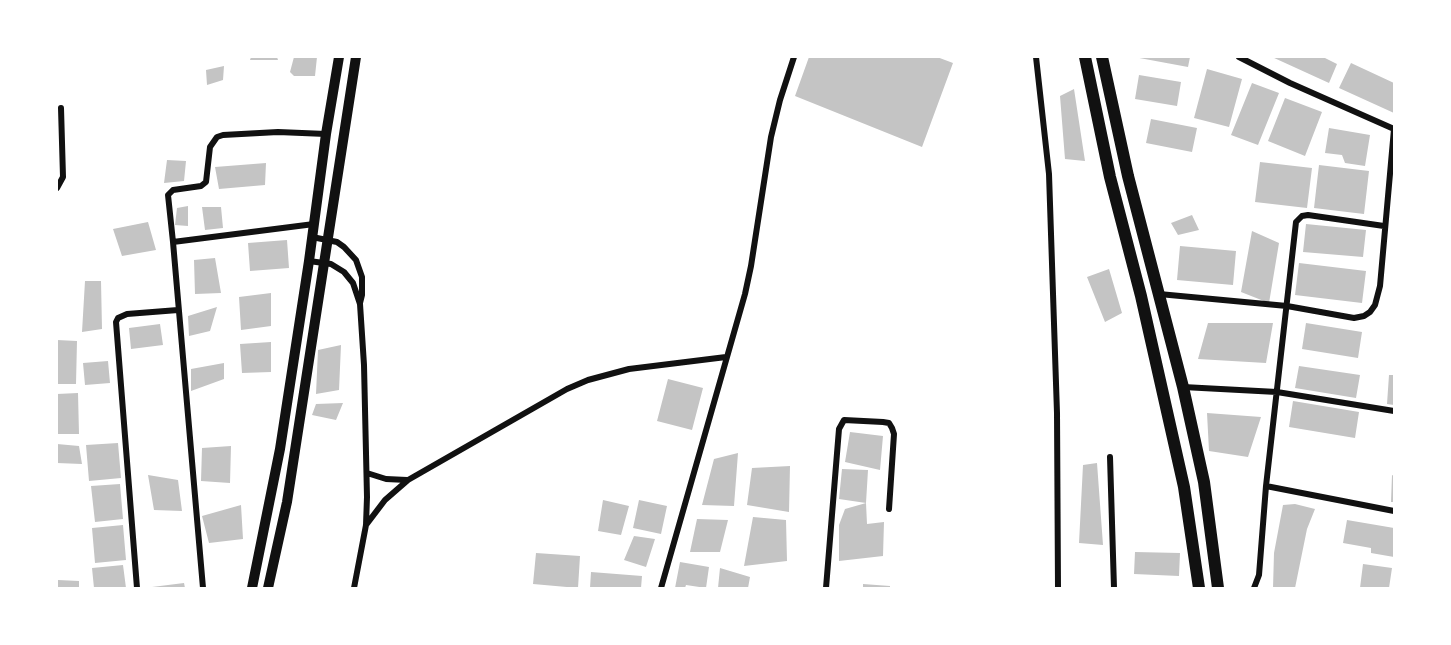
<!DOCTYPE html>
<style>
body{margin:0}
#map{position:relative;width:1451px;height:645px;overflow:hidden;background:#fff;font-family:Manrope,sans-serif}
canvas{display:block}
.frame{position:absolute;inset:0;border:58px solid #fff;pointer-events:none}
</style>
<div id="map">
<canvas width="1451" height="645"></canvas>
<div class="frame"></div>
</div>
<script>
const ctx = document.querySelector('canvas').getContext('2d');
ctx.lineJoin = 'round';
function fill(path, color) {
  ctx.fillStyle = color;
  ctx.fill(path, 'evenodd');
}
function shape(rows) {
  const path = new Path2D();
  for (const r of rows) {
    path.moveTo(r[0], r[1]);
    for (let i = 2; i < r.length; i += 2) path.lineTo(r[i], r[i + 1]);
  }
  return path;
}
function trace(path, color, width, dash) {
  ctx.strokeStyle = color;
  ctx.lineWidth = width;
  ctx.lineCap = dash ? 'butt' : 'round';
  ctx.setLineDash(dash || []);
  ctx.stroke(path);
}
fill(shape([
 [251,57,277,57,278,60,250,60],
 [294,57,317,57,315,76,294,76,290,72],
 [809,57,937,57,953,63,922,147,795,96],
 [1134,57,1190,57,1188,67],
 [1272,57,1323,57,1337,64,1329,83],
 [1351,63,1394,83,1394,113,1339,88],
 [224,66,223,80,207,85,206,70],
 [1207,69,1242,79,1229,127,1194,118],
 [1139,75,1181,82,1177,106,1135,99],
 [1252,83,1279,93,1258,145,1231,135],
 [1074,89,1085,161,1065,159,1060,96],
 [1285,98,1322,112,1305,156,1268,141],
 [1151,119,1197,128,1192,152,1146,143],
 [1329,128,1370,135,1365,166,1345,163,1342,155,1325,153],
 [167,160,186,161,184,181,164,183],
 [1260,162,1312,168,1307,208,1255,202],
 [266,163,265,185,219,189,215,167],
 [1319,165,1369,171,1364,214,1314,208],
 [188,206,188,226,175,225,177,208],
 [202,207,221,207,223,228,205,230],
 [1192,215,1199,230,1178,235,1171,223],
 [148,222,156,250,122,256,113,229],
 [1306,224,1366,230,1363,257,1303,252],
 [1252,231,1279,243,1269,303,1241,292],
 [287,240,289,268,250,271,248,243],
 [1180,246,1236,251,1233,285,1177,280],
 [215,258,221,293,195,294,194,260],
 [1299,263,1366,271,1362,303,1295,295],
 [1109,269,1122,313,1105,322,1087,277],
 [85,281,101,281,102,329,82,332],
 [271,293,271,326,241,330,239,297],
 [217,307,210,331,189,336,188,316],
 [1208,323,1273,323,1266,363,1198,359],
 [1306,323,1362,332,1358,358,1302,349],
 [160,324,163,345,131,349,129,328],
 [57,340,77,341,76,384,57,384],
 [271,342,271,372,242,373,240,344],
 [341,345,339,390,316,394,318,350],
 [108,361,110,383,85,385,83,363],
 [224,363,224,379,191,391,191,369],
 [1299,366,1360,375,1356,398,1295,388],
 [1389,375,1394,375,1394,405,1387,404],
 [668,379,703,388,692,430,657,421],
 [78,393,79,434,57,434,57,394],
 [1293,401,1359,412,1355,438,1289,427],
 [343,403,336,420,312,415,316,404],
 [1207,413,1261,417,1248,457,1209,451],
 [850,432,883,436,880,470,845,462],
 [118,443,121,478,89,481,86,445],
 [57,444,79,446,82,464,57,463],
 [231,446,230,483,201,481,202,448],
 [738,453,734,506,702,505,714,459],
 [1097,463,1103,545,1079,543,1083,465],
 [790,466,789,512,747,505,752,468],
 [842,469,868,470,866,503,839,499],
 [148,475,178,480,182,511,154,510],
 [1392,475,1394,476,1394,502,1391,502],
 [120,484,123,519,95,522,91,486],
 [603,500,629,506,621,535,598,531],
 [639,500,667,506,661,534,633,528],
 [866,503,867,524,884,522,883,556,839,561,839,525,845,509],
 [1295,504,1315,509,1307,529,1295,588,1273,588,1274,553,1283,505],
 [241,505,243,539,209,543,202,516],
 [753,517,786,520,787,561,744,566],
 [697,519,728,520,720,552,690,552],
 [1347,520,1394,528,1394,557,1371,553,1371,548,1343,543],
 [123,525,126,560,95,563,92,528],
 [634,536,655,539,646,567,624,560],
 [1135,552,1180,553,1179,576,1134,574],
 [536,553,580,556,578,588,533,584],
 [680,562,709,567,706,588,686,585,685,588,675,588],
 [1363,564,1392,568,1389,588,1360,588],
 [123,565,126,588,94,588,92,568],
 [720,568,750,577,748,588,718,588],
 [591,572,642,576,641,588,590,588],
 [58,580,79,581,79,588,58,588],
 [184,583,185,588,152,588,152,587],
 [863,584,890,586,890,588,863,588]
]), '#c4c4c4');
trace(shape([
 [1036,57,1049,174,1057,413,1058,588],
 [1239,57,1290,83,1394,129],
 [57,188,63,177,61,108],
 [312,237,337,242,344,247,356,260,362,277,362,295,360,303],
 [173,242,168,195,173,190,201,186,206,182,210,147,217,137,223,135,278,132,326,134],
 [309,261,331,264,344,272,353,283,360,304,364,365,367,497,366,525,354,588],
 [1159,294,1287,306,1354,318,1364,316,1370,312,1375,305,1380,286,1394,129],
 [1183,387,1277,392,1394,411],
 [1110,457,1114,588],
 [367,473,386,479,407,480],
 [1266,486,1394,511],
 [366,525,385,500,408,480,567,389,588,380,629,369,726,357],
 [137,588,116,322,118,318,127,314,178,310],
 [203,588,173,242,314,224],
 [661,588,745,294,751,266,771,137,780,100,794,57],
 [826,588,839,429,844,420,883,422,889,423,892,428,894,434,889,509],
 [1254,588,1259,575,1266,486,1296,222,1302,216,1308,215,1384,226]
]), '#111', 6);
trace(shape([
 [252,588,280,449,309,261,326,134,339,57],
 [268,588,287,502,356,57]
]), '#111', 10);
trace(shape([
 [1085,57,1110,177,1141,296,1184,487,1199,588],
 [1102,57,1128,176,1183,387,1204,482,1218,588]
]), '#111', 12);
</script>
